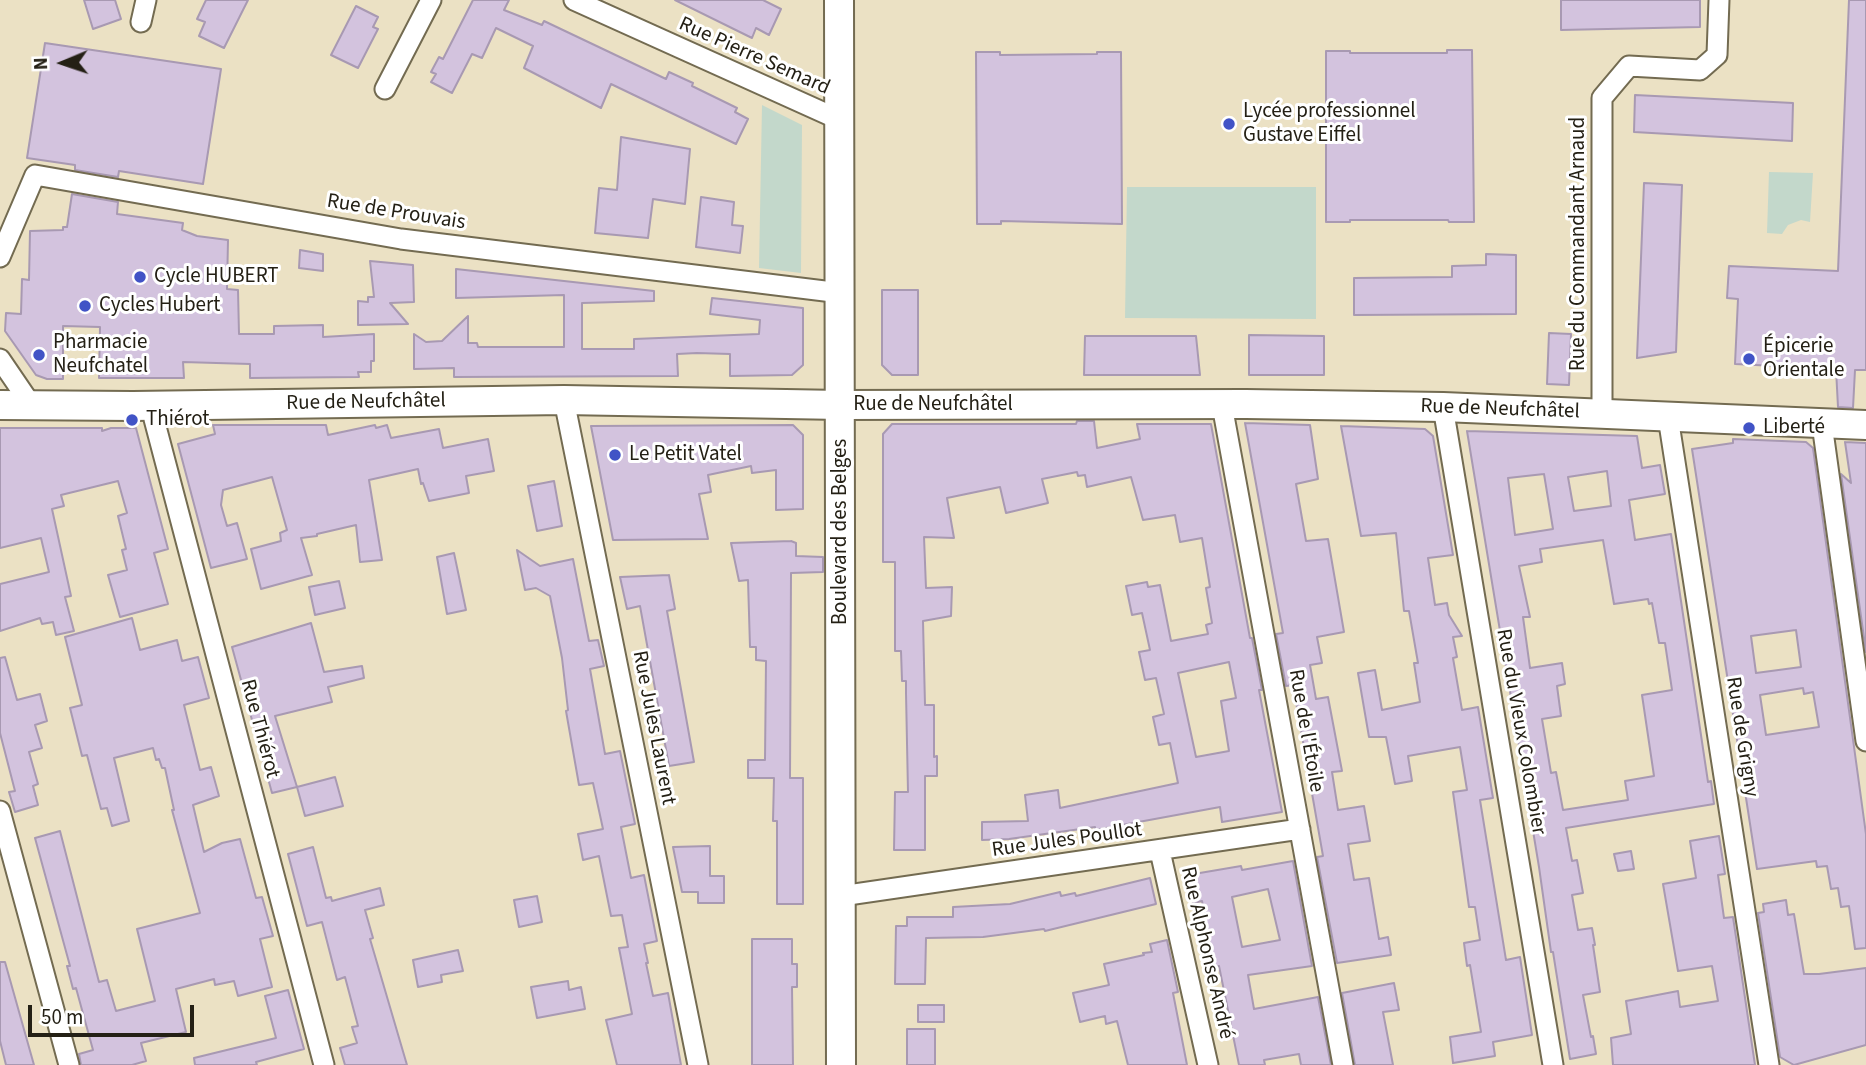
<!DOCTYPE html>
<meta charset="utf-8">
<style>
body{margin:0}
#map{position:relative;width:1866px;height:1065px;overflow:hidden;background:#ebe1c4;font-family:"Source Sans 3",sans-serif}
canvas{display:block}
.north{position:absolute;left:28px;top:28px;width:70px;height:70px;-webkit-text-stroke:5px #fff;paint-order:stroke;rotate:268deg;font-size:19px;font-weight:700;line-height:28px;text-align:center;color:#242015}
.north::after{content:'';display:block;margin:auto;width:24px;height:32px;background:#242015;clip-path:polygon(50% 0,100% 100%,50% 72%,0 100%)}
.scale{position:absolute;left:28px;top:1005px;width:166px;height:32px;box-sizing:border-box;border:4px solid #242015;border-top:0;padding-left:9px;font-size:21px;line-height:24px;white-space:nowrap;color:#242015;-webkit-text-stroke:5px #fff;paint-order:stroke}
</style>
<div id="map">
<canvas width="1866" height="1065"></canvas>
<div class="north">N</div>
<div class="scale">50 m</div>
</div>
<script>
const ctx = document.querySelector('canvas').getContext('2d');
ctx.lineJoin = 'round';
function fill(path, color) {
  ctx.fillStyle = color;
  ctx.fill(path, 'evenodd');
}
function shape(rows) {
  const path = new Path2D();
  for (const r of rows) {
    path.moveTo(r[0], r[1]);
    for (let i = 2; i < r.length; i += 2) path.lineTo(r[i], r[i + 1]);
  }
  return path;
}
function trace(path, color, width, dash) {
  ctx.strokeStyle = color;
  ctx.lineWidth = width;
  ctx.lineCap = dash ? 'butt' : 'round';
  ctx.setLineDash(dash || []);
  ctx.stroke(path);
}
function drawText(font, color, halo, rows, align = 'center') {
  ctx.font = font + ' "Source Sans 3",sans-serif';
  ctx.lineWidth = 6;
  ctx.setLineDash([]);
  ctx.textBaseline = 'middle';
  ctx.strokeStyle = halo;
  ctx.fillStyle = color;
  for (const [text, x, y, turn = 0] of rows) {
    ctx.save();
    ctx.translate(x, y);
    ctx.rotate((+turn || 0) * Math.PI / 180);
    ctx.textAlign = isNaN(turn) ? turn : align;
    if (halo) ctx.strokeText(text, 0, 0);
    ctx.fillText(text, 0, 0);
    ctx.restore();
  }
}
fill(shape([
 [762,105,802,125,801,273,759,268],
 [1769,172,1813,173,1810,222,1801,220,1788,225,1782,234,1767,233],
 [1127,187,1316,187,1316,319,1125,318]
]), '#c3d8cb');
const building = shape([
 [84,0,115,0,121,19,93,29,84,0],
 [206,0,248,0,224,48,199,36,205,22,197,19,206,0],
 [473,0,509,0,504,10,542,25,544,21,666,79,669,72,693,83,692,86,737,108,735,112,748,119,736,144,611,84,601,108,524,68,533,46,496,28,482,58,472,54,452,93,431,82,436,74,431,72,439,57,443,59,473,0],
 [675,0,763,0,781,9,769,35,756,28,752,38,675,0],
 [1561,0,1700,0,1700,27,1561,30,1561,0],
 [1849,0,1866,0,1866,370,1855,370,1853,408,1838,407,1836,369,1735,364,1738,299,1727,298,1729,266,1838,271,1849,0],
 [356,6,378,17,373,27,378,29,358,68,331,55,356,6],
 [45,43,221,69,203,184,119,171,118,177,75,170,75,165,27,158,45,43],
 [1447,50,1472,50,1474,222,1449,222,1448,220,1350,220,1350,222,1326,222,1326,51,1350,51,1350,53,1447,53,1447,50],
 [976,52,1000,52,1000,55,1097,54,1097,52,1121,52,1122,224,1001,221,1001,224,977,224,976,52],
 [1635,95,1793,103,1792,141,1634,132,1635,95],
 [621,137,690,149,685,204,653,199,648,238,595,233,599,188,617,190,621,137],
 [1644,183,1682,185,1676,352,1637,358,1644,183],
 [72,194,118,202,117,214,183,223,182,230,197,236,228,240,227,289,238,290,239,334,274,334,274,326,323,325,323,337,374,334,374,361,371,361,371,372,358,372,359,377,250,378,250,364,183,362,184,378,99,378,100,327,63,326,63,379,47,379,36,375,5,331,6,313,21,314,22,279,29,280,30,231,63,230,63,227,67,227,72,194],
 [701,197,734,202,732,225,743,226,740,253,696,247,701,197],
 [300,250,323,254,323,271,299,268,300,250],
 [1486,254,1516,255,1516,314,1354,315,1354,278,1452,277,1452,266,1486,265,1486,254],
 [370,261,413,265,414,302,390,303,408,324,358,325,358,301,368,302,368,297,374,297,370,261],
 [456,269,654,291,654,301,582,303,582,349,634,349,634,339,759,334,760,320,710,314,712,298,803,308,803,365,792,375,730,376,730,354,697,353,677,354,678,376,454,377,454,368,414,369,414,334,426,342,442,341,468,316,468,343,477,343,478,347,564,347,564,295,456,298,456,269],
 [882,290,918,290,918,375,892,375,882,365,882,290],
 [1549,333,1571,334,1569,385,1547,384,1549,333],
 [1249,335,1324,336,1324,375,1249,375,1249,335],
 [1085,336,1196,336,1200,375,1084,375,1085,336],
 [1077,421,1094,421,1097,448,1140,439,1137,424,1211,424,1250,638,1252,638,1262,690,1259,690,1282,812,1222,822,1220,807,1095,830,1095,827,1009,839,982,840,982,822,1028,821,1025,795,1058,790,1060,808,1178,783,1170,743,1159,745,1153,717,1164,714,1156,678,1145,680,1139,652,1150,650,1142,613,1132,615,1126,586,1147,582,1148,587,1160,585,1171,641,1208,634,1206,625,1212,623,1206,588,1210,587,1202,538,1180,542,1175,515,1143,520,1131,477,1087,487,1085,475,1078,476,1077,472,1042,479,1048,503,1006,513,1000,487,947,498,954,538,924,537,926,588,952,587,951,616,923,621,925,705,934,705,934,757,937,756,937,776,925,776,925,850,894,850,895,792,908,792,906,693,906,681,902,681,901,651,895,651,895,562,883,562,883,434,892,424,1076,424,1077,421],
 [1229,662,1236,698,1221,701,1229,751,1196,757,1178,673,1229,662],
 [1245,423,1310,425,1318,479,1296,484,1306,541,1328,539,1344,632,1317,637,1322,663,1310,665,1316,699,1328,697,1342,771,1332,772,1338,810,1364,806,1370,841,1348,844,1354,880,1369,878,1379,939,1388,937,1391,955,1337,963,1317,857,1323,856,1293,685,1286,686,1276,634,1283,633,1245,423],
 [213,425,326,425,328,435,375,425,376,428,387,425,391,438,439,429,443,448,488,439,494,471,466,476,469,493,429,501,423,483,421,484,418,469,369,480,382,560,360,562,356,525,317,534,317,536,301,538,312,575,261,589,251,549,281,541,280,533,287,530,272,477,223,490,221,505,227,526,237,523,247,559,211,568,178,444,215,434,213,425],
 [793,425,803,435,803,509,776,510,776,470,752,473,751,466,708,475,711,492,699,494,708,539,613,540,591,426,793,425],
 [1341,426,1425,429,1433,436,1453,555,1428,558,1435,605,1447,603,1449,615,1462,636,1453,637,1457,657,1453,658,1462,710,1478,707,1493,798,1480,800,1506,960,1520,957,1532,1035,1493,1042,1495,1056,1453,1063,1450,1037,1481,1032,1470,965,1467,966,1464,943,1480,940,1475,907,1469,907,1453,792,1467,790,1460,747,1408,756,1412,781,1395,784,1386,737,1369,737,1358,673,1375,670,1382,710,1420,702,1414,663,1418,663,1409,611,1404,611,1396,533,1361,536,1341,426],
 [0,428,102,428,102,431,111,428,136,428,168,549,154,553,168,604,120,617,108,575,127,570,122,550,126,549,118,516,127,513,118,481,61,495,64,506,52,509,71,596,65,597,74,631,56,635,53,622,42,624,40,618,0,631,0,584,49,572,41,538,0,548,0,428],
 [1467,431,1637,436,1642,468,1660,465,1665,494,1629,500,1635,540,1671,534,1708,782,1711,781,1714,804,1566,828,1572,861,1577,860,1583,893,1572,895,1578,930,1592,928,1595,945,1593,945,1600,992,1583,995,1591,1037,1593,1036,1596,1054,1570,1059,1553,952,1551,952,1539,867,1467,431],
 [1607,471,1611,506,1574,511,1568,477,1607,471],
 [1544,474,1553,529,1515,535,1508,478,1544,474],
 [1603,540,1614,604,1648,599,1649,604,1652,603,1659,643,1665,643,1672,690,1642,695,1654,776,1625,781,1628,800,1563,810,1556,772,1551,773,1542,719,1561,716,1557,686,1565,684,1562,663,1530,668,1523,617,1530,617,1519,566,1542,562,1540,549,1603,540],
 [1733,439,1806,442,1813,448,1866,834,1866,948,1855,949,1849,906,1841,907,1838,888,1831,889,1827,866,1817,867,1816,861,1757,869,1692,449,1733,443,1733,439],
 [1796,630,1801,667,1756,673,1751,636,1796,630],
 [1803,688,1804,694,1813,692,1819,727,1766,735,1760,695,1803,688],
 [1845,442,1866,443,1866,652,1841,474,1851,483,1845,442],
 [554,481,562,526,537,531,528,486,554,481],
 [791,541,796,543,796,556,823,557,823,572,791,573,790,778,803,778,803,904,777,904,777,821,773,821,774,778,748,778,748,760,765,760,766,661,756,660,756,647,750,647,748,580,739,581,731,543,791,541],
 [517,550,540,566,573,559,589,641,598,640,604,666,590,669,605,754,620,751,635,824,621,827,631,878,644,875,657,941,644,944,648,963,646,963,653,996,668,993,681,1065,617,1065,606,1020,632,1014,619,948,628,947,622,915,611,916,599,856,583,860,578,834,603,829,593,783,579,785,566,711,568,710,562,658,550,596,536,588,525,590,517,550],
 [454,553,466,610,447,614,437,557,454,553],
 [669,575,675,609,667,611,694,762,669,766,640,606,627,609,620,577,669,575],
 [339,581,345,608,315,615,309,587,339,581],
 [132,618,140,650,177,640,182,661,198,657,209,698,184,705,200,770,211,767,219,796,193,805,204,852,222,843,240,839,256,898,262,897,273,936,260,939,272,987,238,996,234,981,215,985,214,979,176,989,186,1032,141,1043,146,1061,132,1065,81,1065,79,1054,93,1050,76,988,73,989,67,966,70,966,35,838,60,831,99,982,107,980,116,1011,155,1001,137,929,200,913,172,810,174,810,165,768,162,768,159,759,156,760,153,748,114,758,129,821,112,826,107,808,101,809,87,755,82,756,70,708,82,705,65,637,132,618],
 [311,623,324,672,362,666,364,678,328,687,332,702,275,716,297,787,272,793,232,647,311,623],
 [5,657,17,700,40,694,47,721,35,725,42,748,29,752,38,784,33,786,38,805,15,812,9,792,15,791,0,733,0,658,5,657],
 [335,777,343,806,305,816,297,787,335,777],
 [1719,836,1725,874,1718,875,1724,918,1733,917,1755,1065,1613,1065,1611,1038,1631,1034,1626,1001,1678,991,1680,1007,1718,1001,1712,966,1678,971,1663,884,1696,878,1690,841,1719,836],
 [710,846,710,876,724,876,724,903,698,903,698,892,682,892,673,847,710,846],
 [313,847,326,898,331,897,332,901,380,888,384,905,365,910,373,938,370,939,407,1065,345,1065,340,1048,357,1043,352,1027,358,1026,345,977,337,980,322,922,307,926,288,854,313,847],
 [1631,851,1634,869,1618,871,1614,854,1631,851],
 [1293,861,1312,966,1248,975,1254,1009,1318,997,1331,1065,1301,1065,1299,1054,1264,1060,1265,1065,1239,1065,1219,966,1214,967,1202,901,1193,903,1188,875,1241,866,1242,870,1293,861],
 [1268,889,1280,940,1242,947,1232,897,1268,889],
 [1150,878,1156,904,1045,931,1044,929,983,937,926,938,925,984,895,984,896,926,907,926,907,917,953,917,953,907,1010,904,1060,892,1061,896,1075,893,1076,896,1150,878],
 [537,896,542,922,519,927,514,900,537,896],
 [1786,900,1788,915,1794,914,1804,974,1819,974,1866,968,1866,1045,1794,1065,1780,1057,1758,913,1764,912,1763,904,1786,900],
 [752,939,792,939,792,964,797,964,797,987,792,987,793,1065,752,1065,752,939],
 [1167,940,1178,992,1173,993,1187,1065,1128,1065,1117,1021,1106,1024,1105,1016,1080,1022,1073,993,1109,985,1104,964,1144,955,1143,953,1152,952,1150,944,1167,940],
 [458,950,463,971,441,975,442,982,418,987,413,960,458,950],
 [0,962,5,962,34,1065,6,1065,0,1041,0,962],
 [568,981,569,990,581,987,585,1009,537,1018,531,987,568,981],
 [1394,983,1399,1010,1383,1012,1393,1065,1355,1065,1342,993,1394,983],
 [288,990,304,1049,256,1062,257,1065,195,1065,194,1058,276,1038,265,996,288,990],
 [918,1005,944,1005,944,1022,918,1022,918,1005],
 [907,1029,935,1029,935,1065,907,1065,907,1029]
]);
fill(building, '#d3c3de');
trace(building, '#a899b2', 2);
const street = shape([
 [574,0,840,120],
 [141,22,146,0],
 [385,89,431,0],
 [0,257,35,175,401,239,841,293],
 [0,359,32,406],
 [564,400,698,1065],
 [155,405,154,419,324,1065],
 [1222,405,1343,1065],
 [1443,407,1553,1065],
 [1602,413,1602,98,1629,66,1700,70,1717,55,1719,0],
 [1668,417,1769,1065],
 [1822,424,1866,741],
 [0,811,69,1065],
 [1160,851,1208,1065],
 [841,896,1300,829]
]);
const secondary = shape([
 [839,0,841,1065],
 [0,405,133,406,564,400,841,405,1246,404,1443,407,1866,425]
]);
trace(street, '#736b51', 23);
trace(secondary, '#736b51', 32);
trace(street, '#fff', 19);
trace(secondary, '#fff', 28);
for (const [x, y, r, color] of [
 [1229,124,7,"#4153c6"],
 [140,277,7,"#4153c6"],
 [85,306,7,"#4153c6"],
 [39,355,7,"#4153c6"],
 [1749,359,7,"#4153c6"],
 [132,420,7,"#4153c6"],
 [1749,428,7,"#4153c6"],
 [615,455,7,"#4153c6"]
]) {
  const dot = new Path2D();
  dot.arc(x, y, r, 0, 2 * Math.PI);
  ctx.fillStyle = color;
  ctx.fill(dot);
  trace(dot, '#fff', 2.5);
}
drawText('21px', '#242015', '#fff', [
 ["Rue Pierre Semard",754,57,24],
 ["Rue de Prouvais",396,213,9],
 ["Rue du Commandant Arnaud",1579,244,-90],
 ["Rue de Neufchâtel",366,403,-1],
 ["Rue de Neufchâtel",933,405],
 ["Rue de Neufchâtel",1500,410,2],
 ["Boulevard des Belges",841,532,-90],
 ["Rue Jules Laurent",653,728,79],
 ["Rue Thiérot",259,729,75],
 ["Rue de l'Étoile",1305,731,80],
 ["Rue du Vieux Colombier",1520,732,80],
 ["Rue de Grigny",1741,737,81],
 ["Rue Jules Poullot",1067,841,-8],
 ["Rue Alphonse André",1206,953,77]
]);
drawText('21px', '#242015', '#fff', [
 ["Lycée professionnel",1243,112],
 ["Gustave Eiffel",1243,136],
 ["Cycle HUBERT",154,277],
 ["Cycles Hubert",99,306],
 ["Pharmacie",53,343],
 ["Neufchatel",53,367],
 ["Épicerie",1763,347],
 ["Orientale",1763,371],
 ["Thiérot",146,420],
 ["Liberté",1763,428],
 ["Le Petit Vatel",629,455]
], 'left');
</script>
